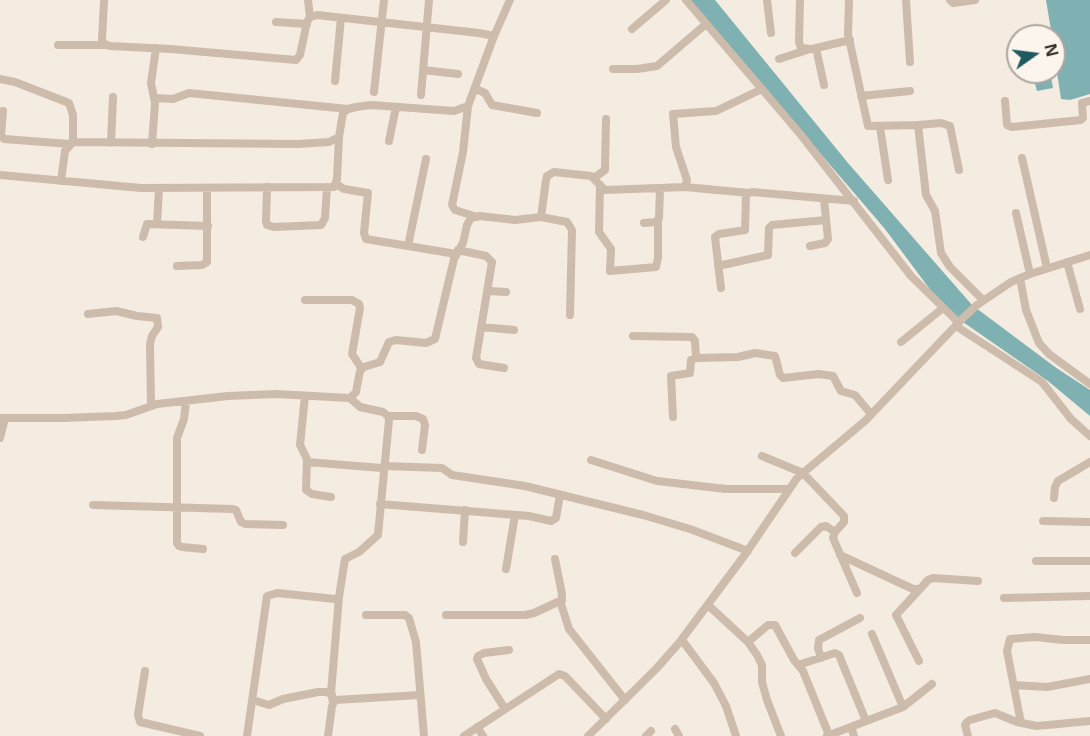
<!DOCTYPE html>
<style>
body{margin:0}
#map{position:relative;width:1090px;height:736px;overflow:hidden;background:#f4ebe1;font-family:"Noto Sans",sans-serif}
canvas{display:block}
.north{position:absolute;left:1006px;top:24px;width:60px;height:60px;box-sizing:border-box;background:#fbf5ee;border:2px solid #aea6a0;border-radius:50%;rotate:76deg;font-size:16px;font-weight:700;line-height:24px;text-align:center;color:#3b302b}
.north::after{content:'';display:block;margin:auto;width:21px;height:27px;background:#1f5a5e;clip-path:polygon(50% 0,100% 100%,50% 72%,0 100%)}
</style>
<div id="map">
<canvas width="1090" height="736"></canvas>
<div class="north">N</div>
</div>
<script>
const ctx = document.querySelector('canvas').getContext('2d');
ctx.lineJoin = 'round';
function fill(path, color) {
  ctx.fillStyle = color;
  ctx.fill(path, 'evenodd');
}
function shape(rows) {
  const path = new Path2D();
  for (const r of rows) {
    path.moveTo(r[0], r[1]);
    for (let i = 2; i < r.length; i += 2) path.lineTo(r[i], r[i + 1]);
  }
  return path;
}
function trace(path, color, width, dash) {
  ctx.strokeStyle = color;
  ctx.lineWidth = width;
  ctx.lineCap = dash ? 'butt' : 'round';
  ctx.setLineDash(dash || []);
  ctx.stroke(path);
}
fill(shape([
 [689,0,715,0,848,163,972,305,1055,367,1090,390,1090,416,1048,381,950,313,932,292,885,229],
 [1046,0,1090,0,1090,94,1070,100,1061,99,1054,52,1054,36,1052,36],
 [1039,74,1051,77,1053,88,1037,91,1034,80]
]), '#7fb0b2');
trace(shape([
 [308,0,310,17],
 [686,0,801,135,911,276,959,323],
 [767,0,771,33],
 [800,0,799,42,801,48,812,49,850,40],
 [849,0,848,34,868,126,918,125,926,195,935,211,941,253,950,267,983,300],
 [906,0,910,62],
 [950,0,953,3,975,0],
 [104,1,102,40,102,43,110,46,171,49,296,60,300,55,307,22,310,17,317,15,479,33,494,36],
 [276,22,307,24],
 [632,29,666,0],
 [58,45,106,45],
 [816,48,824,85],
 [779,59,807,50],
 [613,69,637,69,657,66,706,24],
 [423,70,458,74],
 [0,79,15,82,69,103,73,115,73,142],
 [335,81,341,18],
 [476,89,485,93,492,105,537,113],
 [374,92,384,0],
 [421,95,429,0],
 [861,96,910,91],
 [154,98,173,99,189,93,348,109],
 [1005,101,1007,125,1012,127,1081,120,1083,118,1082,103,1090,101],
 [468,106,463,152,452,205,455,210,474,216],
 [3,111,1,135,4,139,70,144],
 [918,125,941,123,950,126,959,170],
 [880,127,888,180],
 [389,141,396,107],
 [111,143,113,97],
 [152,144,155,103,151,83,156,48],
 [1022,158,1047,268],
 [0,175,141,188,334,187,337,179,339,137,343,113,348,109,356,107,371,105,454,111,468,106,494,36,510,0],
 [594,178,605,170,606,119],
 [61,181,65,151,73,142,298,144,329,142,339,137],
 [336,184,344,189,368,193,364,233,366,239,456,254],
 [600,185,599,232,611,249,610,271,656,267,658,258,658,220],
 [267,187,266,221,267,225,274,227,321,225,325,218,327,187],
 [685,187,749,193],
 [1016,213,1030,274],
 [541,217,567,222,572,230,570,315],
 [644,223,656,222,659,218,660,189],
 [157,224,159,188],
 [143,237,147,224,208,226],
 [408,246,426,159],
 [810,246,825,243,828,239,824,199],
 [458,250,486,256,492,262,476,358,479,364,504,368],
 [1067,262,1080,309],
 [177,266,202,265,207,262,207,188],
 [718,266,768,255,769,228,772,225,826,220],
 [1020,278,1026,310,1039,343,1049,354,1090,384],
 [721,288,715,237,719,234,745,230,746,194,752,192,854,201],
 [489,291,506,292],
 [305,300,352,300,359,304,360,308,352,354,362,369],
 [88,314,116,311,137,316,157,318,158,327,152,336,150,344,151,406],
 [956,326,1042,382,1071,419,1090,436],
 [482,327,514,330],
 [633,336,692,337,695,341,696,358],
 [901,342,943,308],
 [305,396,300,445,307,459,306,490,312,494,331,497],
 [186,402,184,419,177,438,177,543,179,546,182,547,203,549],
 [388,416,416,416,423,419,425,425,422,450],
 [673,417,671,376,690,373,691,360,696,358,738,357,755,353,775,356,780,375,783,378,819,374,833,376,841,391,855,395,871,414],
 [0,418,64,418,115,416,126,415,157,404,228,396,276,394,350,398,356,392,360,371,364,367,380,362,389,342,396,340,426,343,435,339,454,259,463,243,467,225,471,218,480,216,515,220,541,217,546,180,547,176,554,172,591,176,605,190,685,187,687,180,676,147,673,114,716,111,762,89],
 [0,438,5,418],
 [762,456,803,473,844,516,844,522,835,532,833,538,857,593],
 [591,460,657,481,726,489,789,489],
 [307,462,382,468,385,466,442,468,452,475,525,486,643,515,690,529,748,551],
 [1054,498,1055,487,1058,481,1090,462],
 [380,504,529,516,551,521,556,518,560,495],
 [93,505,233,509,236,510,241,522,245,524,283,525],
 [1043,521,1090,522],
 [463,542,465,510],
 [795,553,821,527,826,526,835,532],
 [840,555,913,589,920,589,928,580,933,578,978,581],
 [555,559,562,594,561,604,569,629,625,700],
 [1036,561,1090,561],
 [506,569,515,515],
 [1004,598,1090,596],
 [708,605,748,642,757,655,762,665,762,682,767,700,781,736],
 [366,615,405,615,409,618,416,642,424,736],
 [446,615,525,615,534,613,562,600],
 [872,634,903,707],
 [682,640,714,683,726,706,736,736],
 [748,642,768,625,775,625,794,660,803,671,829,735],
 [821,658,818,648,819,640,860,618],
 [919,661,896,615,920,589],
 [798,665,835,653,839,655,866,721],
 [145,671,138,715,140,722,200,736],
 [1014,685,1047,687,1090,679],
 [253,700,269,705,283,699,318,692,327,692,332,695],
 [333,702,331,693,339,597],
 [505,709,486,679,477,659,478,656,484,653,509,650],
 [1021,723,1007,651,1010,639,1035,637,1063,640,1090,640],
 [477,727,483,736],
 [851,727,854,736],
 [675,729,679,736],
 [247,736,267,596,277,593,335,599,339,597,345,559,359,552,378,535,389,420,388,416,383,412,360,407,350,398],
 [328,736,332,706,335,700,420,695],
 [464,736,559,674,565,676,606,719],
 [588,736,656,669,679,643,744,556,797,478,865,421,963,318,977,305,1011,282,1030,274,1090,255],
 [646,736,651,731],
 [827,736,903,707,932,684],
 [968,736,965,725,967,722,970,720,995,713,1017,722,1037,726,1090,721]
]), '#cdbbac', 8);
</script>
